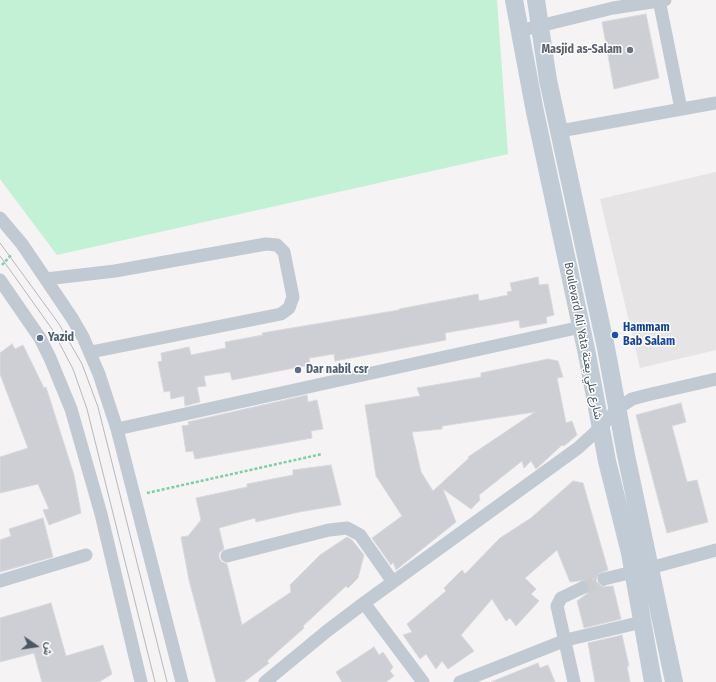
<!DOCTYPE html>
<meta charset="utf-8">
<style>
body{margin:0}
#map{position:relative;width:716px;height:682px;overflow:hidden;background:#f5f3f3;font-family:"Fira Sans Condensed",Vazirmatn,sans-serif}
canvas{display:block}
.north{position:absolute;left:16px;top:626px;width:40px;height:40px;-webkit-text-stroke:3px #fff;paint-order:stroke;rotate:103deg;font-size:11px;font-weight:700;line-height:16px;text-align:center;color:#4a5661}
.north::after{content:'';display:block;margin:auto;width:14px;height:18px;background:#4a5661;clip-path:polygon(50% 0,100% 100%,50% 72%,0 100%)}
</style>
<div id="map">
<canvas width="716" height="682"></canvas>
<div class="north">ش</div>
</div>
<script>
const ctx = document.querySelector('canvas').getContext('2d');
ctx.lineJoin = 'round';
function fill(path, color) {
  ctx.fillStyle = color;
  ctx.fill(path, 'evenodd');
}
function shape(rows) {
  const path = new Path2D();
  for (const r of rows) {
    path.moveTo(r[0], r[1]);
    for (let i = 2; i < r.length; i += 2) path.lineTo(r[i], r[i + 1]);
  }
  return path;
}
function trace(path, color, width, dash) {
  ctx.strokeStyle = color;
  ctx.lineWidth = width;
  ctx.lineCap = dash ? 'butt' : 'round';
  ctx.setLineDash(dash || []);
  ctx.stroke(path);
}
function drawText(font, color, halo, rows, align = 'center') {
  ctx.font = font + ' "Fira Sans Condensed",Vazirmatn,sans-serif';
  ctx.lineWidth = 3;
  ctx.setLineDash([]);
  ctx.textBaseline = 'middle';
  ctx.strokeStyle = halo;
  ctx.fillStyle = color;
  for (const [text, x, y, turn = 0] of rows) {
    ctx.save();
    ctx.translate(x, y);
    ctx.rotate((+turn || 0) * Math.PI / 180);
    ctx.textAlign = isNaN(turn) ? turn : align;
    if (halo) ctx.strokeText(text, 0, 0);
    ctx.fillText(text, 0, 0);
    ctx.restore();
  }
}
fill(shape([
 [716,172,716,350,640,368,600,199]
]), '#e6e4e5');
fill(shape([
 [0,0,497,0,508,154,57,255,0,179]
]), '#c3f1d5');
const building = shape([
 [646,14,659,78,614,89,602,22,646,14],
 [538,277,539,285,548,284,554,315,546,317,547,323,520,328,519,320,445,333,446,340,335,361,334,354,309,358,310,365,232,380,230,372,204,376,206,386,197,387,200,402,185,406,184,396,171,399,170,391,164,392,158,362,162,361,161,353,189,347,191,355,226,348,225,342,263,335,262,333,399,310,399,309,478,294,479,301,508,295,507,292,512,291,510,283,538,277],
 [12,344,15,349,23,345,44,388,46,387,74,475,81,513,49,525,43,510,49,509,38,484,0,493,0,457,28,448,0,374,0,353,12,344],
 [548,359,558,361,563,377,557,378,566,423,572,421,577,435,564,446,562,445,536,469,531,461,524,468,522,461,479,495,480,500,471,509,443,489,456,522,396,570,393,562,391,565,372,538,402,516,376,476,365,405,420,396,417,388,481,377,481,373,548,359],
 [535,412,468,457,469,458,433,491,421,472,412,432,442,429,442,426,535,412],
 [307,395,308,402,317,400,323,429,311,431,312,438,195,459,193,451,186,452,182,426,189,425,188,422,307,395],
 [681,403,686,422,672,426,687,482,697,480,708,522,667,533,636,415,681,403],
 [331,465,341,505,299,512,256,522,255,518,219,528,224,549,219,553,219,558,222,562,227,564,242,625,291,592,290,585,320,555,347,537,352,540,364,555,358,578,348,588,346,586,303,626,304,628,267,661,269,663,244,682,216,682,189,580,181,537,188,536,201,520,196,498,247,487,247,484,293,475,293,470,331,465],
 [573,481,583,483,608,570,598,574,596,581,602,587,613,586,621,619,584,628,577,601,588,593,589,585,594,579,570,582,557,550,525,578,536,589,531,594,539,601,516,626,510,618,506,621,492,599,461,635,474,651,448,669,442,661,436,669,426,654,420,659,403,635,412,632,407,624,446,591,444,588,462,570,465,574,500,538,531,518,573,481],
 [43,518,53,557,0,572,0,540,11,536,9,529,43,518],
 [51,603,66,656,103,645,112,674,99,682,42,682,34,653,0,662,0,618,51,603],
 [622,635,629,666,627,666,630,682,595,682,588,643,622,635],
 [374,647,379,655,383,652,393,667,390,671,394,676,386,682,342,682,336,672,374,647],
 [538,663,540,668,548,665,555,682,491,682,538,663]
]);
fill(building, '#cdcfd5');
trace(building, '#d7d9de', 1);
trace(shape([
 [582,588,604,579]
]), '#caccce', 13, [13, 6]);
trace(shape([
 [2,265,12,254],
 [147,493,322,454]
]), '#7ad0a6', 2.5, [3, 2]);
trace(shape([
 [659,0,681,109],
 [519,31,613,8,665,0],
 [560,131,716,103],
 [0,218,22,244,72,318,83,337,99,374,117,429,182,682],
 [46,279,115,271,266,244,277,245,284,252,293,297,289,308,281,314,91,352],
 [0,280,40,338,50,358,71,409,101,514,141,682],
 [117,429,581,327],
 [227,556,329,530,347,528,360,535,393,582],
 [650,568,716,550],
 [604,579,633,572],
 [0,581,86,555],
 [364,603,423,682],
 [265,682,327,631,364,603,578,448,600,428,617,409,632,399,647,395,716,379],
 [460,682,566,640,642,622],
 [574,682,557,606,561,598,582,588]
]), '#c1cad2', 13);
trace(shape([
 [514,0,535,112,587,354,607,461,630,553,653,682],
 [536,0,548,80,606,348,626,455,674,682]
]), '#c1cbd6', 18);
trace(shape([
 [0,243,59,324,82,364,98,407,167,682],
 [0,256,52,329,73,369,87,409,155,682]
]), '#b5b8bd', 1);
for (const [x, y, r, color] of [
 [630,50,4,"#6b7280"],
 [615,335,4,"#1a4fb4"],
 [40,338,4,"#5c6f8a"],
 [298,370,4,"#5c6f8a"]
]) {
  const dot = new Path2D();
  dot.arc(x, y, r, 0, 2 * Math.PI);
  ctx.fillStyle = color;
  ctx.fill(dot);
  trace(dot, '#fff', 1.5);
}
drawText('bold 12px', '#5b616d', '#fff', [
 ["Masjid as-Salam",622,50]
], 'right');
drawText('bold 12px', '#164399', '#fff', [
 ["Hammam",623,328],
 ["Bab Salam",623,342]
], 'left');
drawText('bold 12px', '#4e5e75', '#fff', [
 ["Yazid",48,338],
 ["Dar nabil csr",306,370]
], 'left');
drawText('12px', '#4a5661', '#fff', [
 ["Boulevard Ali Yata شارع علي يعتة",583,341,79]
]);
</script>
